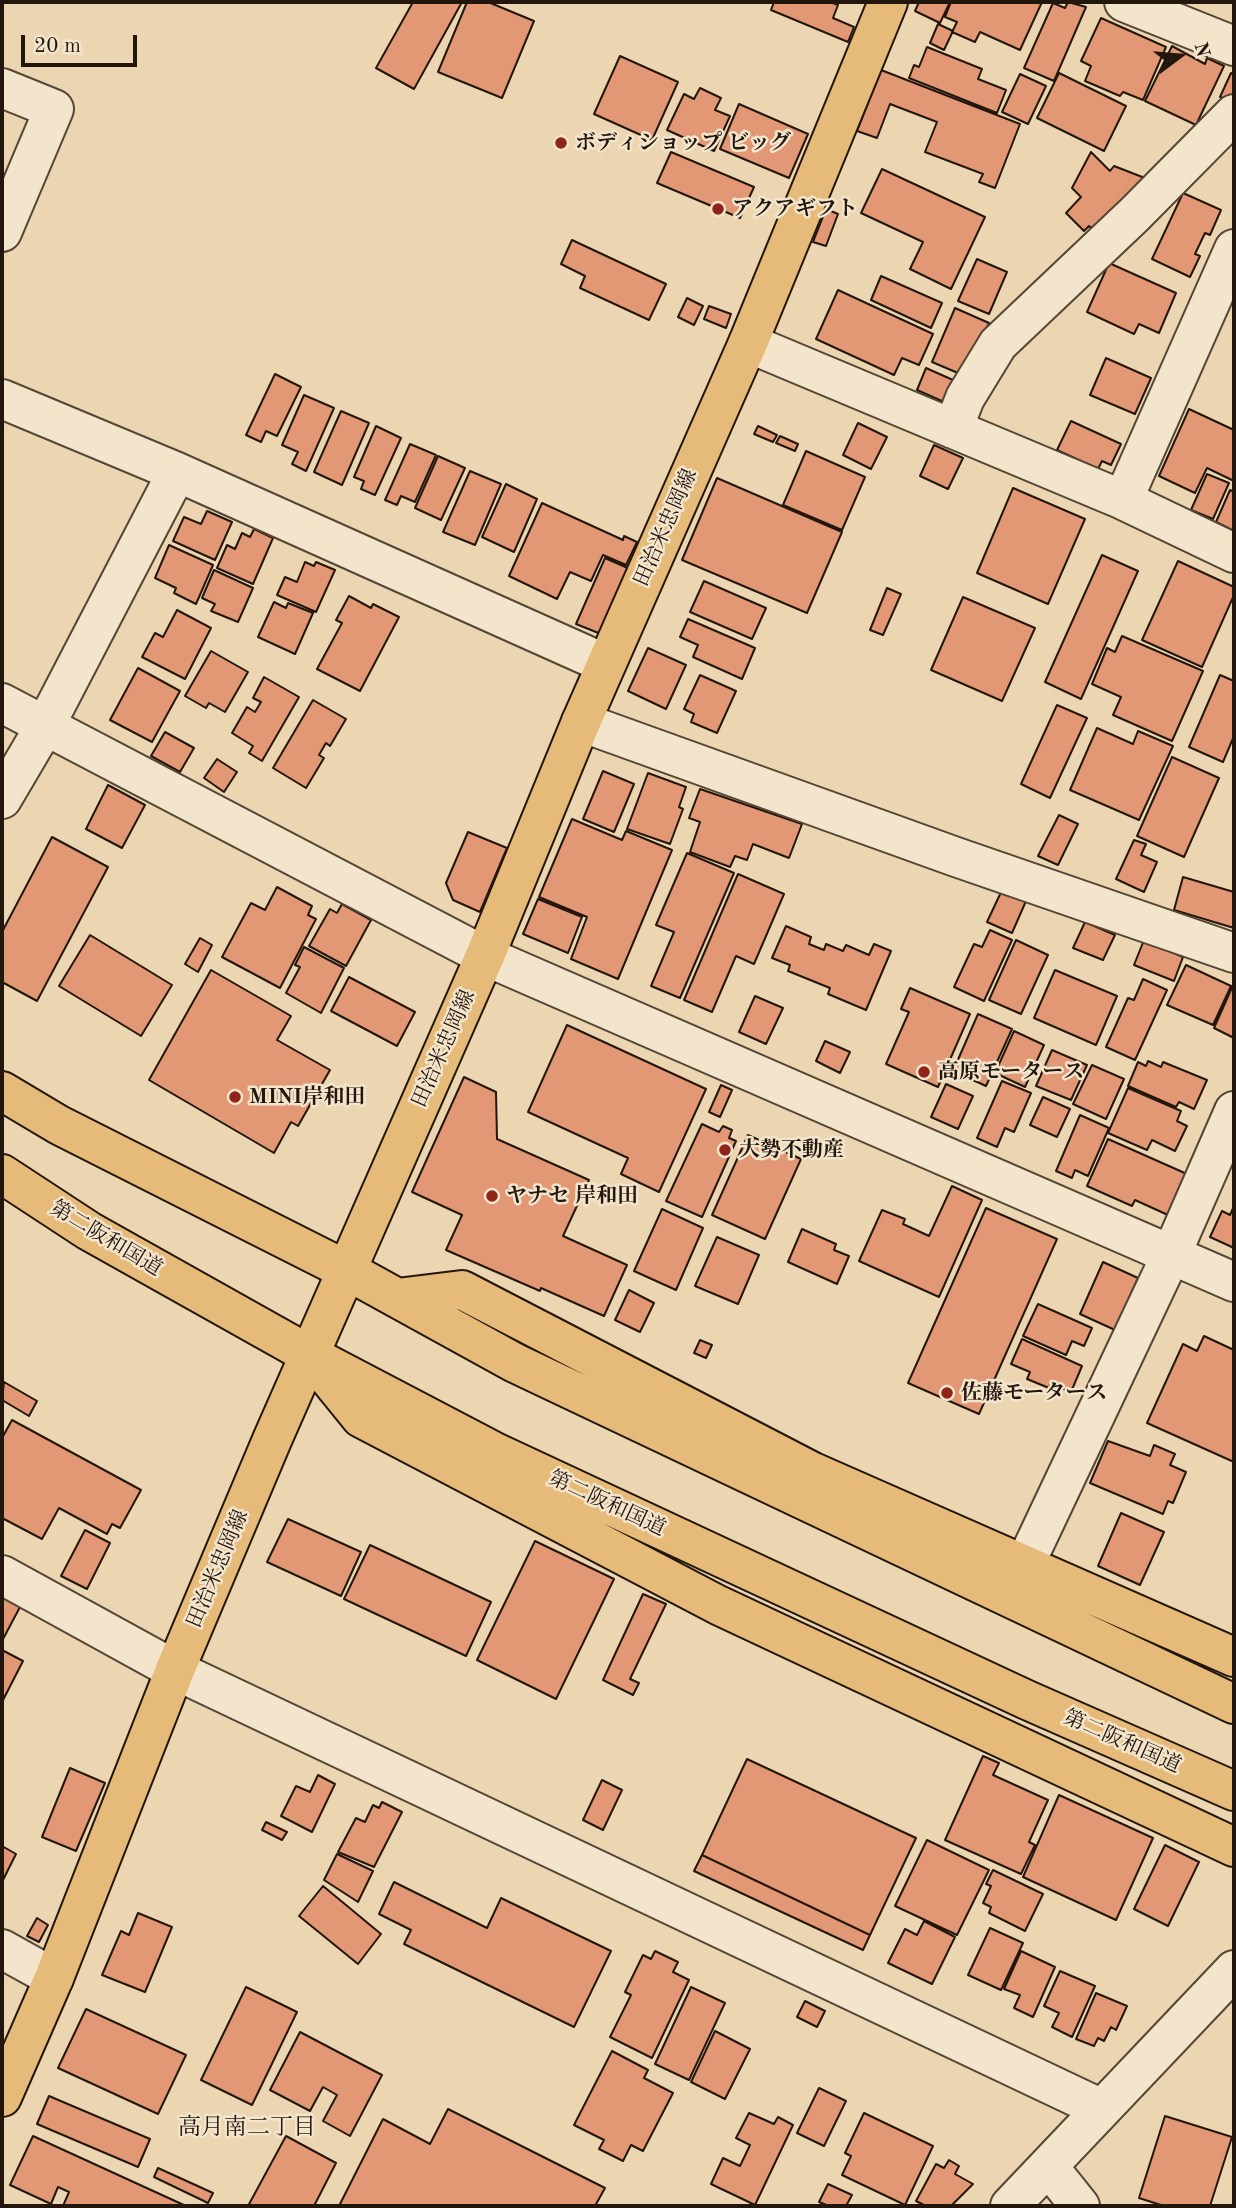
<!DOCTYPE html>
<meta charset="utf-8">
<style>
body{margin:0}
#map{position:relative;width:1236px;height:2208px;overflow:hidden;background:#ecd5b1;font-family:"Old Standard TT",serif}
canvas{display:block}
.frame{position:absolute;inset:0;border:4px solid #22160d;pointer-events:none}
.north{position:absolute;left:1145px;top:21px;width:70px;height:70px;-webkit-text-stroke:5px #f3e4cc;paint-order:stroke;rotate:74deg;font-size:19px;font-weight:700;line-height:28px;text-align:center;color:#22160d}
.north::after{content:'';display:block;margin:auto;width:24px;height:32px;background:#22160d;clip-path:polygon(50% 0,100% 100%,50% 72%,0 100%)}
.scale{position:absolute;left:21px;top:35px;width:116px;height:32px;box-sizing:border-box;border:4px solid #22160d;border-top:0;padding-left:9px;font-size:21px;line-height:24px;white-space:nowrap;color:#22160d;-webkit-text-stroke:5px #f3e4cc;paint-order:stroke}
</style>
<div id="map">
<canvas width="1236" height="2208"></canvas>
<div class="frame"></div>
<div class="north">N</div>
<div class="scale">20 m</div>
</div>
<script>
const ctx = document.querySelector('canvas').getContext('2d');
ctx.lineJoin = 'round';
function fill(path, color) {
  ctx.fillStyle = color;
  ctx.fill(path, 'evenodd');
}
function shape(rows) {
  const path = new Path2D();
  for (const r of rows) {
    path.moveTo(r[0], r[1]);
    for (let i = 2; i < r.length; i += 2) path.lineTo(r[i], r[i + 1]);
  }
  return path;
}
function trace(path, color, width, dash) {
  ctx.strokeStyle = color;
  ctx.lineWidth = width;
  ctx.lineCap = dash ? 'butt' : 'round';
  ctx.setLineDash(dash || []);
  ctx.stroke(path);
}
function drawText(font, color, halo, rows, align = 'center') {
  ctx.font = font + ' "Old Standard TT","Noto Serif JP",serif';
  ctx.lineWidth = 5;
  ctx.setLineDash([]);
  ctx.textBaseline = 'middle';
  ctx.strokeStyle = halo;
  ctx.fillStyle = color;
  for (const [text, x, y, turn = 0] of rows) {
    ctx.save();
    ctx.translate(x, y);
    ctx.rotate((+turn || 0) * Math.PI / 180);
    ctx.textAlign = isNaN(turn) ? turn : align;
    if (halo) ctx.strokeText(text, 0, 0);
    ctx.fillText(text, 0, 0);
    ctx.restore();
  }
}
const building = shape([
 [413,2,462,2,414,89,376,68,413,2],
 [467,2,488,2,534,21,502,98,438,72,467,2],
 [774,2,830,2,838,5,833,18,854,27,848,42,771,10,774,2],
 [919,2,950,2,940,23,915,11,919,2],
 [951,2,1042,2,1020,50,980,32,975,42,952,32,957,22,945,17,951,2],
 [1068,2,1086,7,1054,81,1024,68,1053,3,1065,8,1068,2],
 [1101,18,1166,47,1143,100,1123,92,1120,96,1085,81,1091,66,1081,61,1101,18],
 [938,24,953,31,944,50,930,43,938,24],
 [1172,46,1205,64,1207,58,1224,66,1196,125,1145,101,1172,46],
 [927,47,982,69,978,79,1006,90,997,113,909,78,914,65,919,67,927,47],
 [620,56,678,82,652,140,594,114,620,56],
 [881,70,1020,124,995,188,979,182,983,174,925,152,937,122,890,104,877,138,857,131,881,70],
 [1059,73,1126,106,1104,151,1037,118,1059,73],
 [1231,73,1234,75,1234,93,1231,101,1220,97,1231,73],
 [1020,74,1046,86,1028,124,1002,112,1020,74],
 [700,88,721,98,715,110,730,116,714,151,667,130,684,94,694,99,700,88],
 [739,104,808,134,789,178,720,149,739,104],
 [671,152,754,187,740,218,657,183,671,152],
 [1091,152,1110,171,1114,166,1150,180,1097,232,1089,226,1084,231,1066,213,1081,197,1072,188,1091,152],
 [882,169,985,217,951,289,910,269,923,242,861,213,882,169],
 [1183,193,1221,210,1210,235,1205,233,1195,254,1200,256,1190,277,1152,259,1183,193],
 [826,209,838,214,826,246,813,242,826,209],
 [572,240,666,284,649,320,580,288,585,276,561,264,572,240],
 [977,259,1007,272,989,314,958,301,977,259],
 [1109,263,1176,293,1159,333,1139,324,1134,334,1087,312,1109,263],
 [881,276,942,303,931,328,871,300,881,276],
 [838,290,933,334,919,365,902,358,894,375,816,339,838,290],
 [687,298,703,306,694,325,678,317,687,298],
 [709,306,731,314,726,328,704,319,709,306],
 [955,308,989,323,965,376,932,362,955,308],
 [1106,358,1151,378,1135,414,1090,395,1106,358],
 [926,368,962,384,953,406,917,390,926,368],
 [275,374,301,387,277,436,266,431,261,442,246,435,275,374],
 [304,395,334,408,306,471,292,464,298,452,282,445,304,395],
 [1189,409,1234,430,1234,481,1207,468,1195,493,1159,476,1189,409],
 [341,411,369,423,342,485,314,472,341,411],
 [1071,421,1121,444,1111,465,1102,461,1098,469,1057,450,1071,421],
 [858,423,887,437,871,469,843,455,858,423],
 [376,426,401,438,375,495,361,489,364,481,354,477,376,426],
 [758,426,777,435,773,442,754,434,758,426],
 [780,436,798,444,795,451,776,443,780,436],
 [410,444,436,455,415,502,401,496,397,505,385,500,410,444],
 [934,445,963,458,948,489,920,476,934,445],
 [806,451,865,477,842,530,783,505,806,451],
 [438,456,465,468,441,520,415,508,438,456],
 [470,471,501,484,475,545,443,532,470,471],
 [1207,474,1229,483,1213,519,1191,510,1207,474],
 [717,478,842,532,807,613,682,560,717,478],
 [506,484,537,499,514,552,482,537,506,484],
 [1013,488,1085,519,1048,604,977,573,1013,488],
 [1230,490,1234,492,1234,531,1216,522,1230,490],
 [542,503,623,540,624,536,637,542,626,565,603,555,591,581,570,572,557,599,509,576,542,503],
 [207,511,232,522,215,560,173,541,184,517,201,524,207,511],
 [254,529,273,538,253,584,217,568,227,545,235,549,242,533,250,537,254,529],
 [169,545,213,565,196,604,174,593,176,588,155,578,169,545],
 [1102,555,1138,571,1081,699,1045,682,1102,555],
 [605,558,630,569,601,634,576,624,605,558],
 [1178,561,1234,587,1234,595,1202,667,1142,640,1178,561],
 [305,562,314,566,316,562,335,570,316,612,277,595,285,577,297,582,305,562],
 [214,570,253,588,238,622,211,611,215,604,202,598,214,570],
 [704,581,766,608,752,639,690,612,704,581],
 [887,588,901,594,883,635,870,630,887,588],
 [349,596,371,608,373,604,399,617,360,691,317,669,342,623,336,620,349,596],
 [963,597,1035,628,1002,701,931,670,963,597],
 [274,602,286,608,288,603,313,613,295,654,258,637,274,602],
 [177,610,211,628,185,679,142,657,155,633,163,637,177,610],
 [688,619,755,648,742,679,693,657,698,645,680,637,688,619],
 [1122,636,1203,671,1172,741,1113,715,1121,697,1092,684,1107,648,1115,652,1122,636],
 [648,648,686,665,666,709,628,691,648,648],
 [211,651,248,672,225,712,209,703,206,708,185,696,211,651],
 [138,668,180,691,152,742,110,720,138,668],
 [700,675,736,691,717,733,691,722,694,714,684,709,700,675],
 [1220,675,1234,681,1234,736,1223,762,1189,747,1220,675],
 [264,677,299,697,262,761,249,753,253,746,232,733,247,707,255,712,261,702,253,698,264,677],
 [313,700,346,719,330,746,326,743,319,755,324,758,306,788,273,768,313,700],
 [1057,705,1087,718,1050,798,1021,784,1057,705],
 [1097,728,1133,744,1138,731,1173,746,1139,820,1070,790,1097,728],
 [165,732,194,748,180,772,151,756,165,732],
 [1172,757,1219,778,1184,857,1137,836,1172,757],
 [217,759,237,772,224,792,204,778,217,759],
 [603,771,634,784,614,832,583,819,603,771],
 [648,773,686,787,679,807,683,809,670,844,627,829,648,773],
 [108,785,145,805,122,848,86,829,108,785],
 [700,789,802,824,789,858,753,844,747,860,735,856,730,867,690,852,700,822,689,818,700,789],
 [1059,815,1078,824,1058,865,1038,856,1059,815],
 [572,819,622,840,626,831,672,850,618,979,571,959,587,917,539,897,572,819],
 [468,832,507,848,480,912,453,900,446,883,468,832],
 [52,837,108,867,37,1001,2,982,2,932,52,837],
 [1134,840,1146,844,1141,855,1157,862,1144,892,1116,879,1134,840],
 [687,853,734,873,680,998,651,986,674,932,656,925,687,853],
 [738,874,784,894,754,964,736,956,712,1012,684,1000,738,874],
 [1183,877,1234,892,1234,928,1174,910,1183,877],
 [277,887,312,906,308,915,316,919,280,988,222,957,251,903,265,910,277,887],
 [1002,890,1026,901,1012,933,987,922,1002,890],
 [538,899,582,917,568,953,523,934,538,899],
 [342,904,371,920,346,966,309,946,330,909,337,913,342,904],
 [1085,922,1115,935,1103,960,1073,948,1085,922],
 [786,926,811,937,809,944,824,950,826,944,843,951,846,945,869,955,874,944,891,951,866,1010,828,994,830,988,788,971,790,965,772,958,786,926],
 [990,930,1012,940,984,1001,954,987,974,944,982,947,990,930],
 [90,935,172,985,141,1036,59,986,90,935],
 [200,938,212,945,198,972,185,964,200,938],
 [1016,940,1048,955,1021,1014,989,1000,1016,940],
 [1144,940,1183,957,1174,981,1134,965,1144,940],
 [304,947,344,968,321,1013,286,993,300,967,295,965,304,947],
 [1186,965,1231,986,1213,1025,1167,1005,1186,965],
 [211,970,291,1016,277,1040,330,1070,298,1126,291,1122,274,1153,149,1080,211,970],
 [1055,970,1117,996,1096,1045,1034,1018,1055,970],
 [349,977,415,1012,397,1046,331,1011,349,977],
 [1143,979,1167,990,1135,1060,1106,1047,1128,998,1134,1000,1143,979],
 [1234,983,1234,1038,1214,1028,1234,983],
 [910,988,970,1014,938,1087,886,1064,909,1012,901,1009,910,988],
 [755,996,783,1008,766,1044,739,1032,755,996],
 [978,1014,1012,1029,986,1086,953,1071,978,1014],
 [567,1025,706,1089,659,1192,621,1174,628,1158,528,1112,567,1025],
 [1014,1031,1044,1045,1025,1087,995,1073,1014,1031],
 [825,1041,850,1052,840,1073,816,1061,825,1041],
 [1052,1050,1087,1065,1071,1100,1036,1086,1052,1050],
 [1148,1061,1161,1067,1163,1062,1207,1080,1194,1109,1179,1102,1176,1107,1128,1086,1138,1062,1146,1066,1148,1061],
 [1092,1065,1124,1079,1106,1119,1073,1104,1092,1065],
 [464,1077,496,1092,497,1139,589,1180,563,1236,627,1265,604,1316,541,1288,540,1291,446,1250,462,1215,412,1192,464,1077],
 [1002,1081,1031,1093,1014,1132,1005,1128,997,1147,977,1138,1002,1081],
 [946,1084,973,1096,958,1129,931,1117,946,1084],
 [721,1085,732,1090,720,1117,709,1112,721,1085],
 [1128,1088,1181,1111,1177,1121,1187,1126,1175,1151,1152,1140,1147,1150,1108,1133,1128,1088],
 [1043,1097,1070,1109,1057,1137,1030,1125,1043,1097],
 [1080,1115,1109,1128,1088,1176,1075,1170,1072,1178,1056,1171,1080,1115],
 [702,1124,719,1132,723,1126,732,1130,729,1138,736,1141,702,1217,666,1201,702,1124],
 [748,1135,801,1159,765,1239,712,1215,748,1135],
 [1108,1139,1187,1174,1168,1215,1135,1200,1132,1206,1087,1186,1108,1139],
 [952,1186,982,1200,939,1297,859,1261,882,1210,905,1219,903,1224,929,1236,952,1186],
 [1234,1206,1234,1248,1210,1237,1222,1211,1230,1215,1234,1206],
 [986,1208,1057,1239,979,1414,908,1383,986,1208],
 [662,1209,703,1228,676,1290,634,1271,662,1209],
 [802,1229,836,1244,834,1250,849,1256,837,1284,788,1262,802,1229],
 [717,1237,759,1255,738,1304,695,1286,717,1237],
 [1103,1262,1138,1278,1115,1330,1080,1314,1103,1262],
 [629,1290,654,1303,640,1332,615,1320,629,1290],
 [1038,1304,1092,1328,1084,1346,1072,1341,1066,1355,1023,1336,1038,1304],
 [1204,1336,1234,1350,1234,1462,1147,1423,1183,1344,1197,1351,1204,1336],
 [1022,1339,1082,1366,1071,1392,1051,1384,1049,1388,1027,1379,1030,1372,1011,1364,1022,1339],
 [700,1340,712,1345,706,1358,694,1353,700,1340],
 [4,1382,37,1401,29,1416,2,1400,4,1382],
 [12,1420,141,1490,120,1528,112,1524,107,1534,59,1508,42,1539,2,1518,2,1438,12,1420],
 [1108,1441,1150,1456,1154,1445,1175,1454,1170,1465,1186,1472,1173,1503,1168,1501,1163,1514,1090,1483,1108,1441],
 [1121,1513,1164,1532,1140,1585,1098,1566,1121,1513],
 [288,1519,361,1552,341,1596,267,1562,288,1519],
 [85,1530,110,1543,87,1589,61,1576,85,1530],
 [535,1541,614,1579,556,1699,477,1660,535,1541],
 [370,1545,491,1602,466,1656,344,1599,370,1545],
 [643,1594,666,1604,630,1679,639,1683,633,1695,603,1680,643,1594],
 [2,1597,20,1607,2,1641,2,1597],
 [2,1650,23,1661,2,1702,2,1650],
 [983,1756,999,1763,993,1775,1048,1800,1029,1842,1035,1845,1021,1874,945,1840,983,1756],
 [747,1759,916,1838,870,1935,702,1855,747,1759],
 [70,1768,105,1783,76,1851,42,1837,70,1768],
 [318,1775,335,1784,312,1832,281,1816,296,1786,310,1792,318,1775],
 [602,1780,622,1790,603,1830,583,1820,602,1780],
 [1059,1795,1153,1838,1116,1920,1023,1877,1059,1795],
 [382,1802,402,1812,374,1867,338,1852,356,1818,365,1822,373,1805,379,1808,382,1802],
 [266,1822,287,1832,282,1840,262,1830,266,1822],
 [927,1840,989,1870,957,1935,895,1906,927,1840],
 [1165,1845,1199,1862,1168,1926,1134,1909,1165,1845],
 [2,1846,16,1854,2,1882,2,1846],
 [337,1854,373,1871,358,1902,324,1880,337,1854],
 [702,1855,870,1935,863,1950,694,1871,702,1855],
 [993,1870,1043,1894,1025,1931,989,1913,991,1907,983,1903,991,1886,986,1884,993,1870],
 [394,1882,487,1928,501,1898,611,1951,574,2027,404,1944,411,1930,379,1914,394,1882],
 [323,1886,381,1934,358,1964,299,1916,323,1886],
 [138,1913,172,1927,145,1992,102,1975,121,1931,129,1935,138,1913],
 [37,1918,48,1925,39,1942,27,1936,37,1918],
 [924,1921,955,1937,932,1984,888,1963,905,1929,917,1935,924,1921],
 [990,1928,1023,1943,1001,1990,968,1975,990,1928],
 [655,1951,678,1962,673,1972,689,1980,652,2058,610,2037,631,1995,625,1992,643,1955,651,1959,655,1951],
 [1021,1951,1055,1967,1033,2017,1014,2008,1020,1995,1004,1989,1021,1951],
 [1060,1971,1095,1986,1072,2037,1052,2027,1059,2013,1044,2006,1060,1971],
 [246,1987,297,2012,252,2105,201,2080,246,1987],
 [691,1987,725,2003,689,2080,655,2064,691,1987],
 [1096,1993,1127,2006,1116,2030,1111,2027,1104,2041,1098,2038,1094,2046,1076,2039,1096,1993],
 [805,2001,825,2011,817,2027,797,2017,805,2001],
 [86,2009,186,2055,158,2114,58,2068,86,2009],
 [715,2031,750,2049,725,2099,691,2082,715,2031],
 [300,2032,382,2075,350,2136,323,2121,337,2095,323,2087,310,2111,270,2090,300,2032],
 [612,2051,648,2070,644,2078,673,2093,643,2151,631,2145,623,2161,599,2149,604,2140,574,2125,612,2051],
 [819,2088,846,2101,824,2146,797,2133,819,2088],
 [49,2096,150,2139,138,2167,37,2124,49,2096],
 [448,2109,605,2188,595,2206,339,2206,383,2119,430,2144,448,2109],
 [749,2113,774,2124,778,2117,793,2125,755,2205,711,2184,723,2158,740,2166,750,2145,736,2138,749,2113],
 [864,2113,933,2146,905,2205,842,2175,851,2156,845,2153,864,2113],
 [1165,2116,1232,2137,1210,2206,1164,2206,1139,2198,1165,2116],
 [33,2136,186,2206,63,2206,69,2192,58,2187,51,2204,10,2185,33,2136],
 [286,2136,336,2163,314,2206,248,2206,286,2136],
 [949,2160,959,2166,955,2174,973,2184,951,2206,926,2206,916,2201,936,2164,944,2168,949,2160],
 [158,2168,213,2193,208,2203,154,2177,158,2168],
 [828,2184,852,2195,846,2206,829,2206,819,2202,828,2184]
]);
fill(building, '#e29775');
trace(building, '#22160d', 2);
const minor = shape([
 [1124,2,1234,46],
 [2,88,54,109,2,232],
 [748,343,1123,500,1234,553],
 [2,399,177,472,606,664],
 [953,429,965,398,998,344,1134,215,1234,114],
 [1123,500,1234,249],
 [2,703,485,956,1234,1282],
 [581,722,956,857,1234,953],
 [2,799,45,726,177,472],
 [1025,1564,1172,1253,1234,1111],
 [2,1575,175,1670,1102,2109],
 [2,1949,54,1978],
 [1048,2166,1080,2206],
 [1010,2206,1234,1970]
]);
const major = shape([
 [2,2097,54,1978,175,1670,272,1440,485,956,581,722,748,343,888,2]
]);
const highway = shape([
 [2,1091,59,1125,348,1271,515,1363,1234,1704],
 [2,1174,89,1231,310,1355,497,1453,1027,1700,1234,1791],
 [397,1298,462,1290,813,1472,1234,1657],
 [318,1365,361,1418,718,1605,1234,1847]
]);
trace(minor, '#544636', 42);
trace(major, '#22160d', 42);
trace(highway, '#22160d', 42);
trace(minor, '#f3e4cc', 38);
trace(major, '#e6ba78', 38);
trace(highway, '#e6ba78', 38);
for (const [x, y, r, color] of [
 [561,143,7,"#8f2418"],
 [718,209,7,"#8f2418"],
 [924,1072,7,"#8f2418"],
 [235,1097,7,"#8f2418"],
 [725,1150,7,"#8f2418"],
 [492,1196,7,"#8f2418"],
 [947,1393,7,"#8f2418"]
]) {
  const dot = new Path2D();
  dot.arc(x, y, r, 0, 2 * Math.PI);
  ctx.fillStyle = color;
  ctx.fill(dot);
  trace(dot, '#f3e4cc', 2.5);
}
drawText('bold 21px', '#22160d', '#f3e4cc', [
 ["ボディショップ ビッグ",575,143],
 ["アクアギフト",732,209],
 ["高原モータース",938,1072],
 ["MINI岸和田",249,1097],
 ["大勢不動産",739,1150],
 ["ヤナセ 岸和田",506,1196],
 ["佐藤モータース",961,1393]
], 'left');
drawText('21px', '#22160d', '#f3e4cc', [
 ["田治米忠岡線",666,528,-66],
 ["田治米忠岡線",444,1049,-66],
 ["第二阪和国道",106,1239,31],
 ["第二阪和国道",607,1504,25],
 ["田治米忠岡線",218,1569,-67],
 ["第二阪和国道",1122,1742,24]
]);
drawText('23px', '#22160d', '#f3e4cc', [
 ["高月南二丁目",247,2128]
]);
</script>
